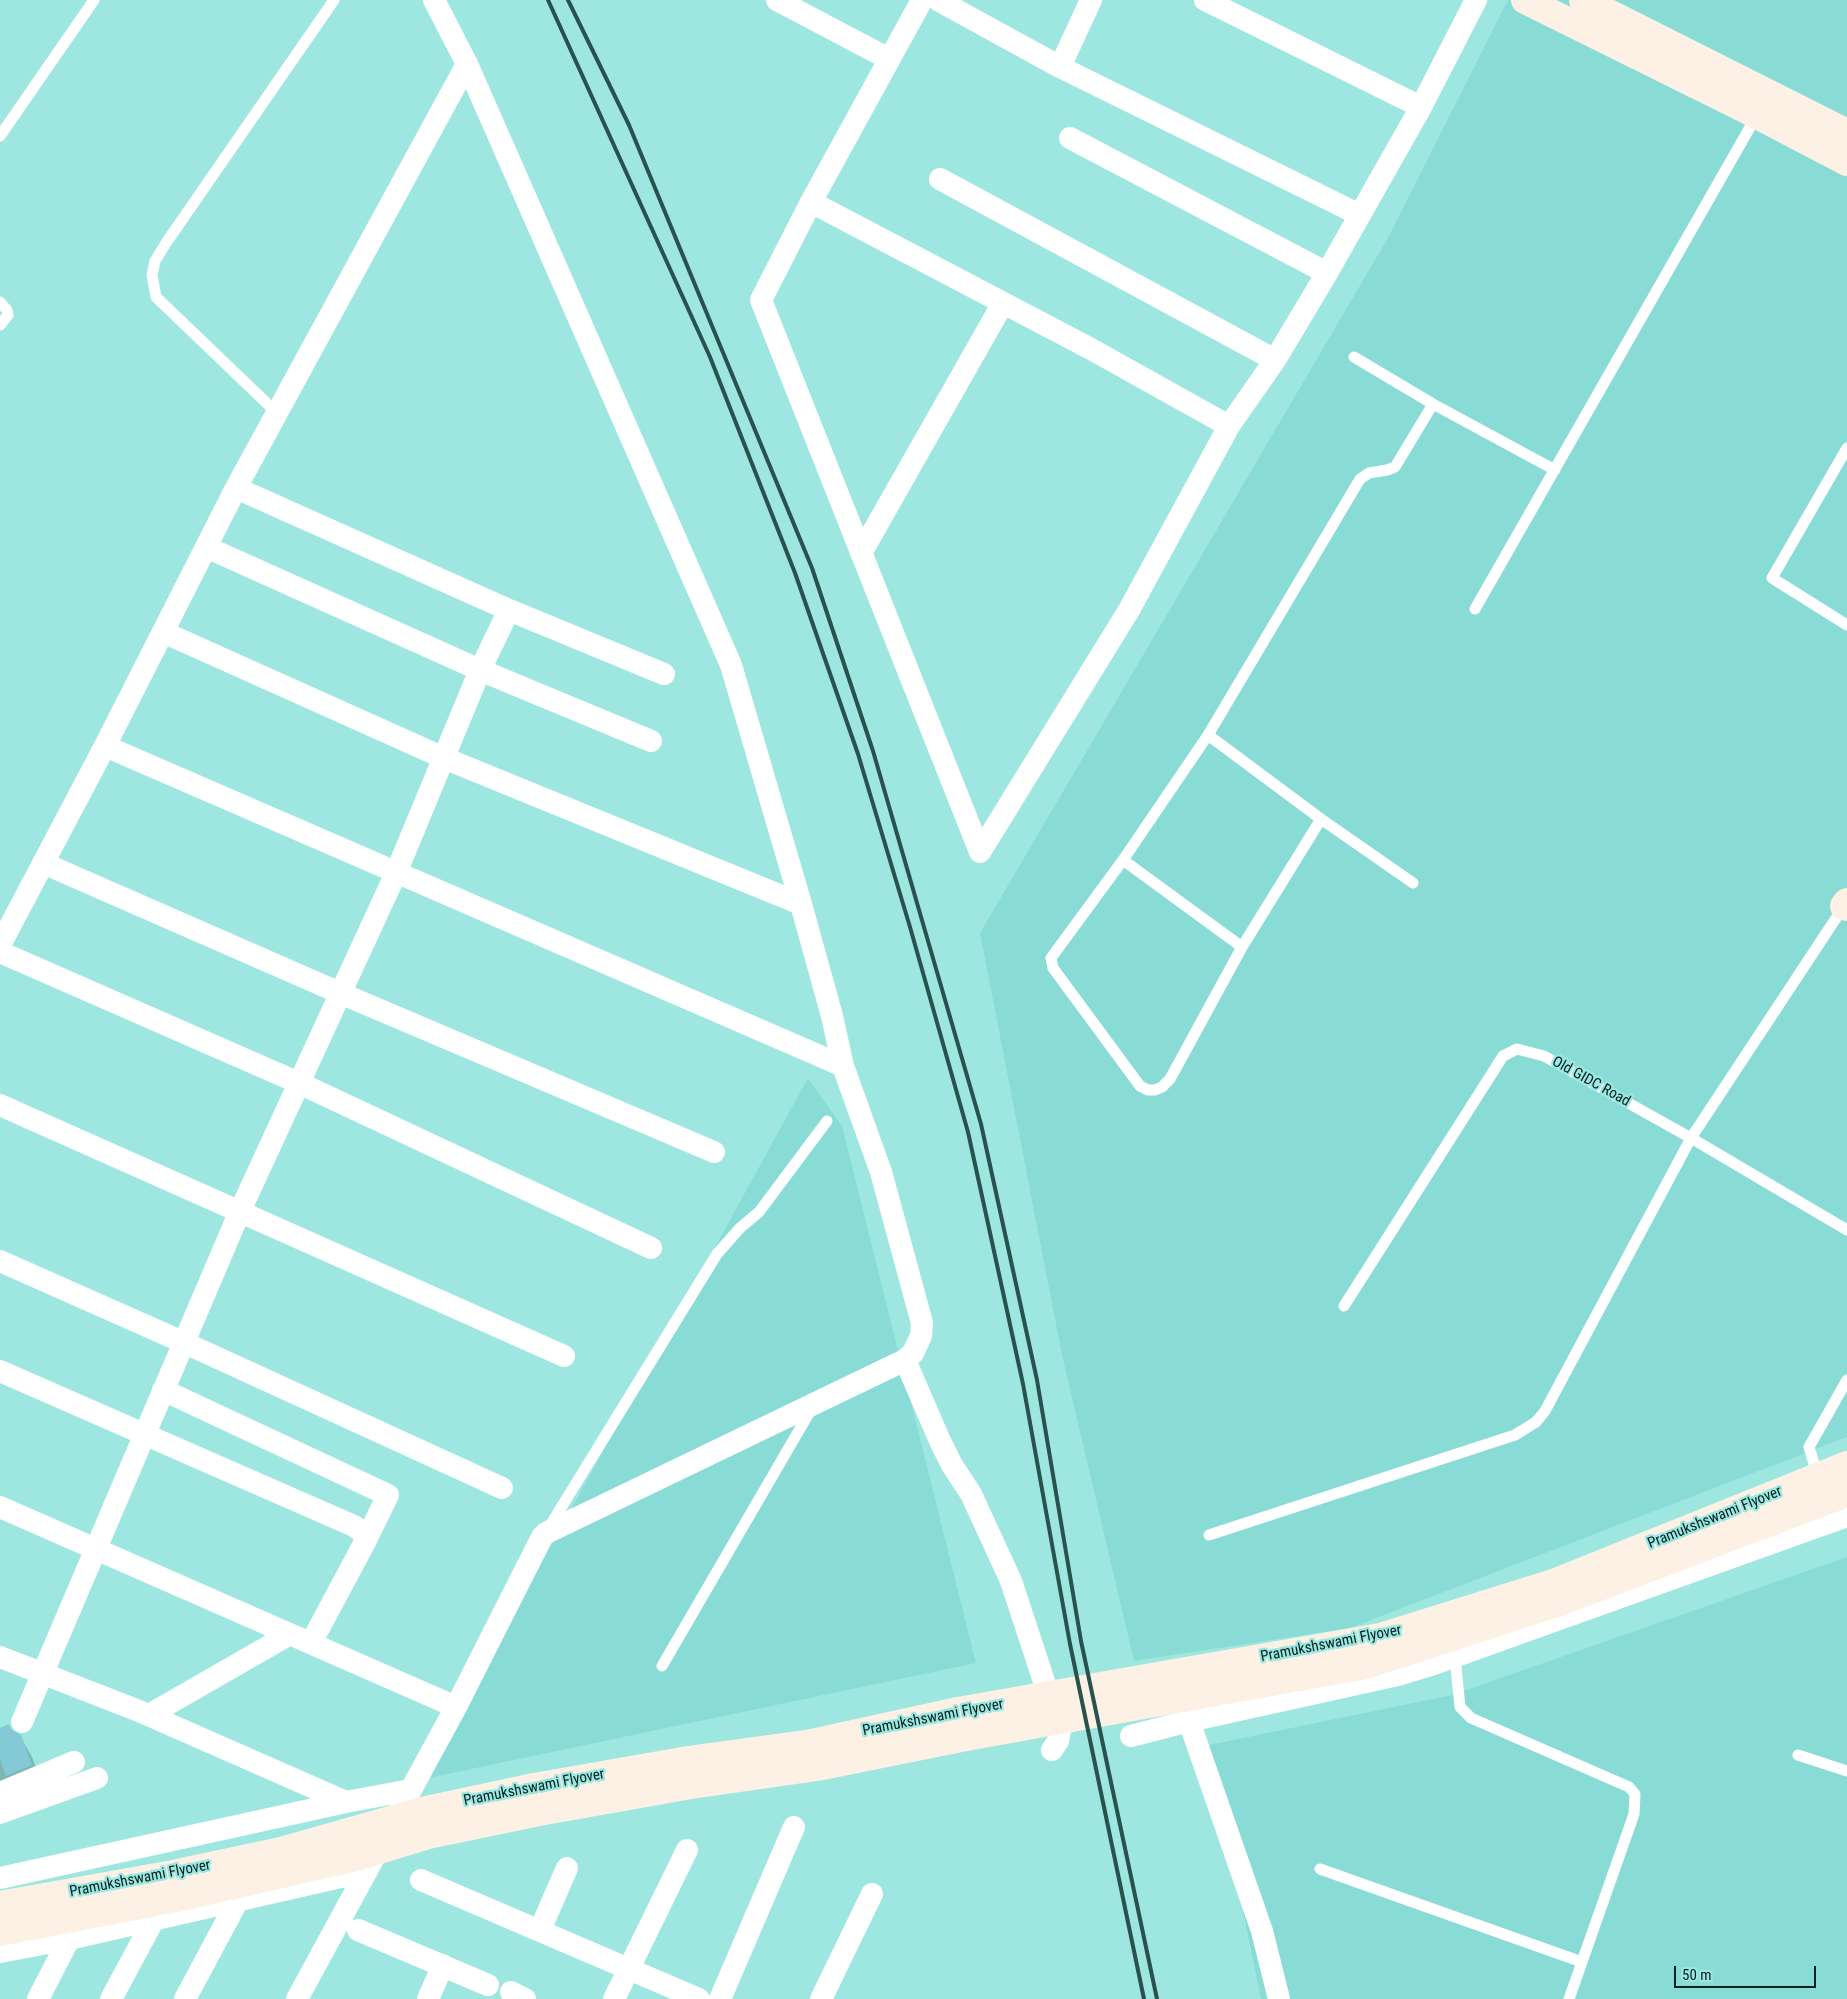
<!DOCTYPE html>
<style>
body{margin:0}
#map{position:relative;width:1847px;height:1999px;overflow:hidden;background:#9ee7e1;font-family:"Roboto Condensed",sans-serif}
canvas{display:block}
.scale{position:absolute;left:1674px;top:1966px;width:142px;height:22px;box-sizing:border-box;border:2px solid #02211f;border-top:0;padding-left:6px;font-size:15px;line-height:18px;white-space:nowrap;color:#02211f;-webkit-text-stroke:4px #9ee7e1;paint-order:stroke}
</style>
<div id="map">
<canvas width="1847" height="1999"></canvas>
<div class="scale">50 m</div>
</div>
<script>
const ctx = document.querySelector('canvas').getContext('2d');
ctx.lineJoin = 'round';
function fill(path, color) {
  ctx.fillStyle = color;
  ctx.fill(path, 'evenodd');
}
function shape(rows) {
  const path = new Path2D();
  for (const r of rows) {
    path.moveTo(r[0], r[1]);
    for (let i = 2; i < r.length; i += 2) path.lineTo(r[i], r[i + 1]);
  }
  return path;
}
function trace(path, color, width, dash) {
  ctx.strokeStyle = color;
  ctx.lineWidth = width;
  ctx.lineCap = dash ? 'butt' : 'round';
  ctx.setLineDash(dash || []);
  ctx.stroke(path);
}
function drawText(font, color, halo, rows, align = 'center') {
  ctx.font = font + ' "Roboto Condensed",sans-serif';
  ctx.lineWidth = 4.5;
  ctx.setLineDash([]);
  ctx.textBaseline = 'middle';
  ctx.strokeStyle = halo;
  ctx.fillStyle = color;
  for (const [text, x, y, turn = 0] of rows) {
    ctx.save();
    ctx.translate(x, y);
    ctx.rotate((+turn || 0) * Math.PI / 180);
    ctx.textAlign = isNaN(turn) ? turn : align;
    if (halo) ctx.strokeText(text, 0, 0);
    ctx.fillText(text, 0, 0);
    ctx.restore();
  }
}
fill(shape([
 [1508,0,1847,0,1847,1437,1350,1628,1134,1661,1062,1355,980,933,1389,236],
 [808,1078,842,1126,976,1663,414,1781,463,1706],
 [1847,1557,1847,1999,1261,1999,1209,1745,1452,1695]
]), '#89dcd6');
fill(shape([
 [0,1729,20,1736,32,1757,43,1786,0,1808]
]), '#0003');
fill(shape([
 [9,1724,12,1730,21,1735,32,1765,6,1776,0,1759,0,1728]
]), '#83c9d6');
trace(shape([
 [0,136,94,0],
 [0,302,7,310,8,315,0,325],
 [1354,357,1433,404,1555,470],
 [277,413,156,297,152,275,155,261,166,243,334,0],
 [1847,448,1772,578,1847,625],
 [1475,609,1757,115],
 [1208,735,1321,819,1413,883],
 [1321,819,1242,947,1170,1079,1162,1087,1155,1090,1148,1090,1140,1086,1053,968,1051,958,1123,860,1208,735,1360,479,1369,473,1387,470,1395,467,1433,404],
 [1123,860,1242,947],
 [1344,1306,1503,1056,1517,1049,1544,1056,1691,1138,1844,906],
 [1818,1477,1809,1447,1847,1380],
 [548,1529,717,1254,740,1228,759,1212,827,1121],
 [1209,1535,1515,1435,1536,1422,1545,1411,1691,1138,1847,1230],
 [1455,1657,1460,1707,1471,1718,1629,1787,1635,1794,1634,1814,1569,1999],
 [662,1666,812,1408],
 [1798,1755,1847,1771],
 [1320,1869,1582,1962]
]), '#fff', 11);
trace(shape([
 [777,0,889,59],
 [922,0,811,202,761,300,980,852,1129,610,1229,426,1275,360,1327,273,1421,107,1476,0],
 [938,0,1060,67,1360,215],
 [1205,0,1421,107],
 [1060,67,1091,0],
 [1070,138,1327,273],
 [940,179,1275,360],
 [811,202,1091,349,1229,426],
 [236,488,509,610,664,674],
 [206,547,480,670,651,741],
 [861,553,1003,303],
 [163,632,444,758,801,904],
 [105,746,843,1066],
 [43,863,340,993,714,1152],
 [0,945,105,746,236,488,467,64],
 [0,952,299,1083,651,1248],
 [0,1105,564,1356],
 [0,1261,185,1343,502,1488],
 [905,1360,940,1441,952,1465,971,1494,1011,1581,1060,1730,1058,1741,1052,1750],
 [0,1371,354,1526,361,1531,366,1540,311,1643],
 [163,1390,388,1495,366,1540],
 [0,1507,456,1707],
 [0,1657,139,1711,346,1802],
 [149,1715,290,1634],
 [1189,1721,1262,1931,1279,1999],
 [22,1722,240,1211,396,873,480,670,509,610],
 [1131,1736,1189,1721,1398,1675,1434,1664,1847,1516],
 [0,1793,74,1762],
 [0,1813,97,1778],
 [0,1878,346,1802,410,1790],
 [421,1880,699,1999],
 [358,1930,488,1985],
 [540,1930,567,1868],
 [0,1952,69,1939,367,1871],
 [511,1992,525,1999],
 [38,1999,69,1939],
 [111,1999,154,1919],
 [185,1999,238,1900],
 [297,1999,456,1707,542,1537,546,1533,905,1360,913,1353,921,1336,922,1323,881,1172,843,1066,832,1016,801,904,731,665,467,64,434,0],
 [428,1999,443,1965],
 [614,1999,687,1850],
 [720,1999,794,1827],
 [821,1999,872,1894]
]), '#fff', 22);
trace(shape([
 [1525,0,1757,115,1847,162],
 [1583,0,1847,133],
 [1847,902,1844,906,1847,907],
 [0,1905,173,1874,281,1851,422,1811,534,1787,688,1760,812,1743,958,1711,1380,1637,1556,1582,1847,1465],
 [0,1932,177,1898,356,1857,428,1835,539,1812,691,1785,817,1767,966,1737,1366,1665,1560,1602,1847,1493]
]), '#fcf1e4', 28);
trace(shape([
 [548,0,710,357,795,573,858,754,910,927,968,1132,1023,1384,1070,1644,1144,1999],
 [568,0,629,125,812,568,873,751,981,1124,1037,1380,1081,1641,1157,1999]
]), '#29524f', 4);
drawText('15px', '#02211f', '#9ee7e1', [
 ["Old GIDC Road",1591,1082,29],
 ["Pramukshswami Flyover",1715,1518,-22],
 ["Pramukshswami Flyover",1331,1644,-11],
 ["Pramukshswami Flyover",933,1718,-11],
 ["Pramukshswami Flyover",534,1788,-11],
 ["Pramukshswami Flyover",140,1879,-11]
]);
</script>
